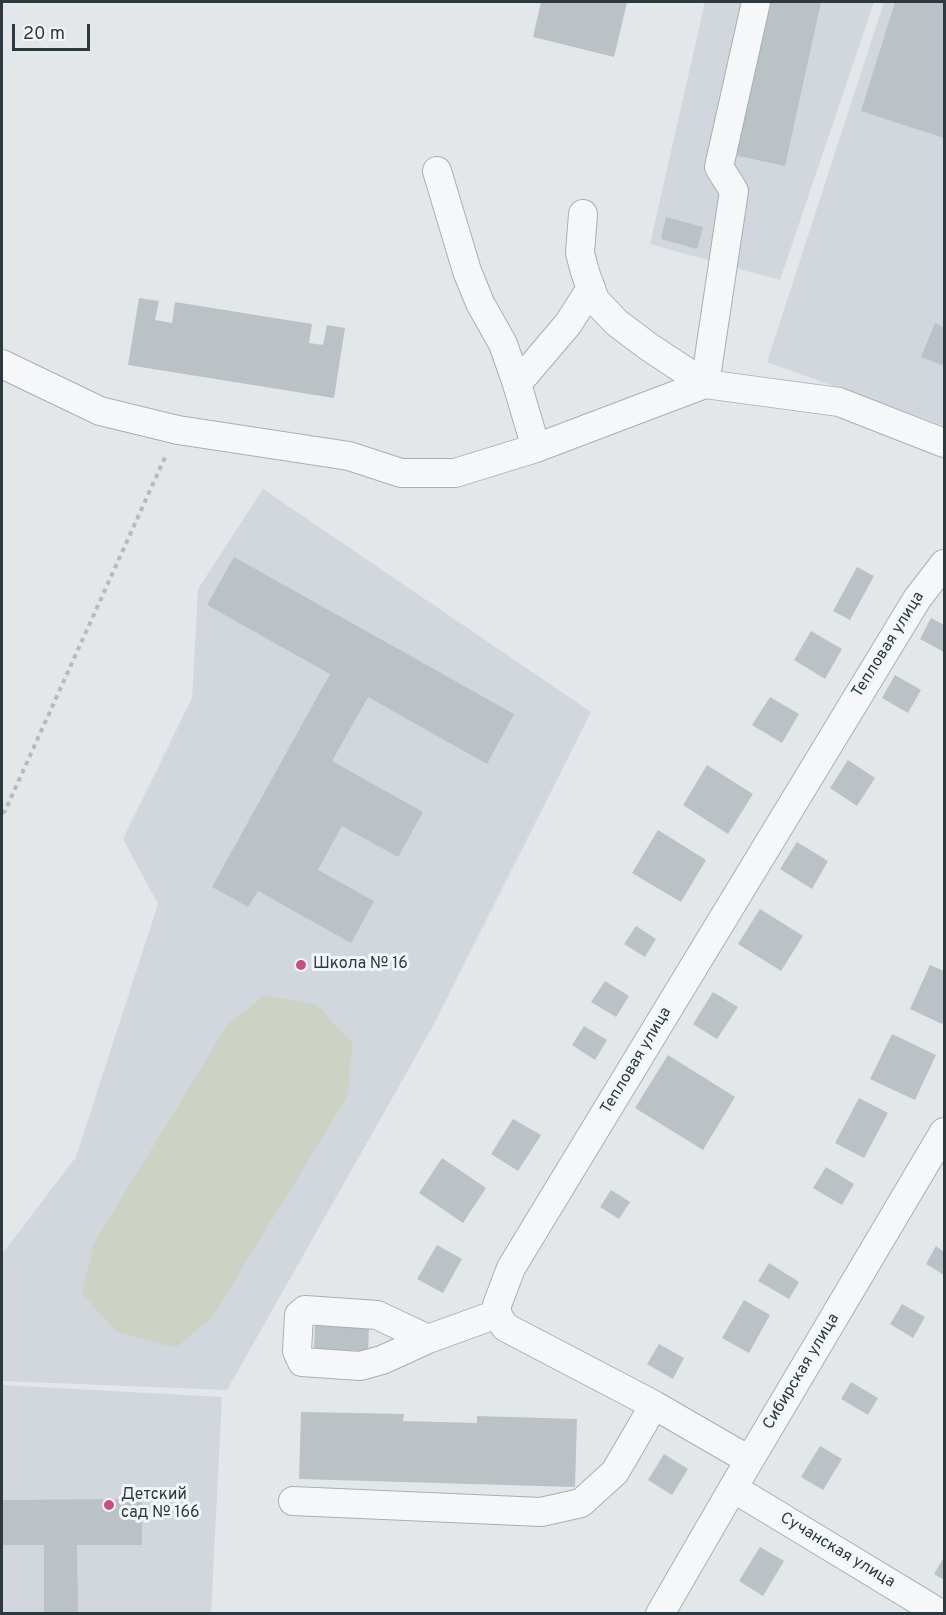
<!DOCTYPE html>
<meta charset="utf-8">
<style>
body{margin:0}
#map{position:relative;width:946px;height:1615px;overflow:hidden;background:#e3e7ea;font-family:Overpass,sans-serif}
canvas{display:block}
.frame{position:absolute;inset:0;border:3px solid #2c3941;pointer-events:none}
.scale{position:absolute;left:12px;top:24px;width:78px;height:27px;box-sizing:border-box;border:3px solid #2c3941;border-top:0;padding-left:8px;font-size:18px;line-height:21px;white-space:nowrap;color:#2c3941;-webkit-text-stroke:4px #f2f6f7;paint-order:stroke}
</style>
<div id="map">
<canvas width="946" height="1615"></canvas>
<div class="frame"></div>
<div class="scale">20 m</div>
</div>
<script>
const ctx = document.querySelector('canvas').getContext('2d');
ctx.lineJoin = 'round';
function fill(path, color) {
  ctx.fillStyle = color;
  ctx.fill(path, 'evenodd');
}
function shape(rows) {
  const path = new Path2D();
  for (const r of rows) {
    path.moveTo(r[0], r[1]);
    for (let i = 2; i < r.length; i += 2) path.lineTo(r[i], r[i + 1]);
  }
  return path;
}
function trace(path, color, width, dash) {
  ctx.strokeStyle = color;
  ctx.lineWidth = width;
  ctx.lineCap = dash ? 'butt' : 'round';
  ctx.setLineDash(dash || []);
  ctx.stroke(path);
}
function drawText(font, color, halo, rows, align = 'center') {
  ctx.font = font + ' Overpass,sans-serif';
  ctx.lineWidth = 6;
  ctx.setLineDash([]);
  ctx.textBaseline = 'middle';
  ctx.strokeStyle = halo;
  ctx.fillStyle = color;
  for (const [text, x, y, turn = 0] of rows) {
    ctx.save();
    ctx.translate(x, y);
    ctx.rotate((+turn || 0) * Math.PI / 180);
    ctx.textAlign = isNaN(turn) ? turn : align;
    if (halo) ctx.strokeText(text, 0, 0);
    ctx.fillText(text, 0, 0);
    ctx.restore();
  }
}
fill(shape([
 [705,2,874,2,780,280,650,244],
 [884,2,944,2,944,426,767,362],
 [263,489,591,712,433,1026,227,1390,2,1381,2,1254,76,1157,158,904,123,839,192,698,198,589],
 [2,1385,222,1397,211,1613,2,1613]
]), '#d1d7dc');
fill(shape([
 [265,995,317,1005,353,1044,347,1097,213,1316,176,1348,117,1332,82,1294,94,1243,228,1024]
]), '#ccd3c4');
fill(shape([
 [541,2,619,2,627,3,614,57,533,37],
 [767,2,821,2,785,166,734,155],
 [895,2,944,2,944,138,861,111],
 [666,217,703,227,697,249,661,239],
 [139,298,159,301,155,320,172,323,175,302,312,324,309,343,323,345,327,325,345,328,334,398,128,365],
 [935,323,944,327,944,366,921,357],
 [234,557,514,714,487,764,368,697,332,761,423,812,398,857,342,826,318,870,374,901,351,943,258,891,248,907,212,887,330,674,207,605],
 [857,567,874,576,850,620,833,611],
 [931,618,944,625,944,652,920,639],
 [811,631,842,649,825,679,794,660],
 [895,675,921,690,908,713,882,698],
 [770,697,799,714,782,743,752,725],
 [848,760,875,778,857,806,830,788],
 [707,765,753,794,728,834,683,805],
 [658,830,706,860,681,902,632,873],
 [797,842,828,861,812,889,780,869],
 [760,909,803,936,781,971,738,944],
 [636,926,656,939,645,957,624,944],
 [930,965,944,971,944,1019,942,1024,910,1009],
 [605,981,629,996,616,1017,591,1002],
 [713,992,738,1007,717,1039,693,1024],
 [584,1026,607,1040,595,1060,572,1045],
 [892,1034,936,1055,915,1100,870,1079],
 [668,1055,735,1097,703,1150,635,1108],
 [859,1098,888,1113,864,1158,835,1143],
 [513,1119,541,1135,518,1171,491,1154],
 [442,1158,486,1188,463,1223,419,1193],
 [826,1167,854,1184,842,1205,813,1188],
 [611,1190,630,1202,619,1219,600,1207],
 [437,1245,462,1259,443,1293,417,1279],
 [936,1246,944,1252,944,1275,926,1264],
 [769,1263,799,1282,789,1299,758,1281],
 [744,1300,770,1315,749,1353,722,1338],
 [902,1304,925,1317,913,1338,890,1324],
 [315,1325,369,1328,368,1351,314,1349],
 [659,1344,684,1358,673,1379,647,1364],
 [851,1382,878,1398,868,1415,841,1399],
 [301,1412,404,1414,403,1421,477,1423,477,1416,577,1419,575,1487,299,1479],
 [820,1446,842,1459,823,1490,801,1477],
 [664,1454,688,1469,672,1495,648,1480],
 [142,1499,142,1545,77,1545,78,1614,44,1614,44,1545,2,1545,2,1500],
 [760,1547,784,1561,763,1596,739,1581],
 [944,1557,944,1580,934,1574]
]), '#bac2c6');
const minor = shape([
 [437,171,467,271,480,303,503,344,517,384,536,448],
 [583,214,580,253,585,272,595,300,617,323,649,347,705,384,734,191,719,167,756,2],
 [2,364,100,411,178,430,349,456,401,473,455,473,536,448,705,384,839,402,944,443],
 [517,384,568,324,591,288],
 [428,1339,382,1360,360,1366,302,1362,297,1351,299,1315,305,1310,377,1315,428,1339,497,1314],
 [749,1460,654,1405,505,1327,497,1314,497,1305,511,1268,917,599,944,564],
 [733,1488,941,1614],
 [293,1501,541,1512,581,1503,615,1472,654,1405],
 [660,1614,733,1488,944,1132]
]);
trace(minor, '#a8afb4', 30);
trace(shape([
 [2,813,5,811,166,455]
]), '#b5babd', 4, [4.5, 4.5]);
trace(minor, '#f5f7f8', 28);
for (const [x, y, r, color] of [
 [301,965,6,"#c6517f"],
 [109,1505,6,"#c6517f"]
]) {
  const dot = new Path2D();
  dot.arc(x, y, r, 0, 2 * Math.PI);
  ctx.fillStyle = color;
  ctx.fill(dot);
  trace(dot, '#f2f6f7', 2);
}
drawText('16px', '#2c3941', '#f2f6f7', [
 ["Тепловая улица",889,645,-58],
 ["Тепловая улица",637,1061,-59],
 ["Сибирская улица",802,1372,-59],
 ["Сучанская улица",837,1551,31]
]);
drawText('16px', '#2c3941', '#f2f6f7', [
 ["Школа № 16",313,965],
 ["Детский",121,1496],
 ["сад № 166",121,1514]
], 'left');
</script>
